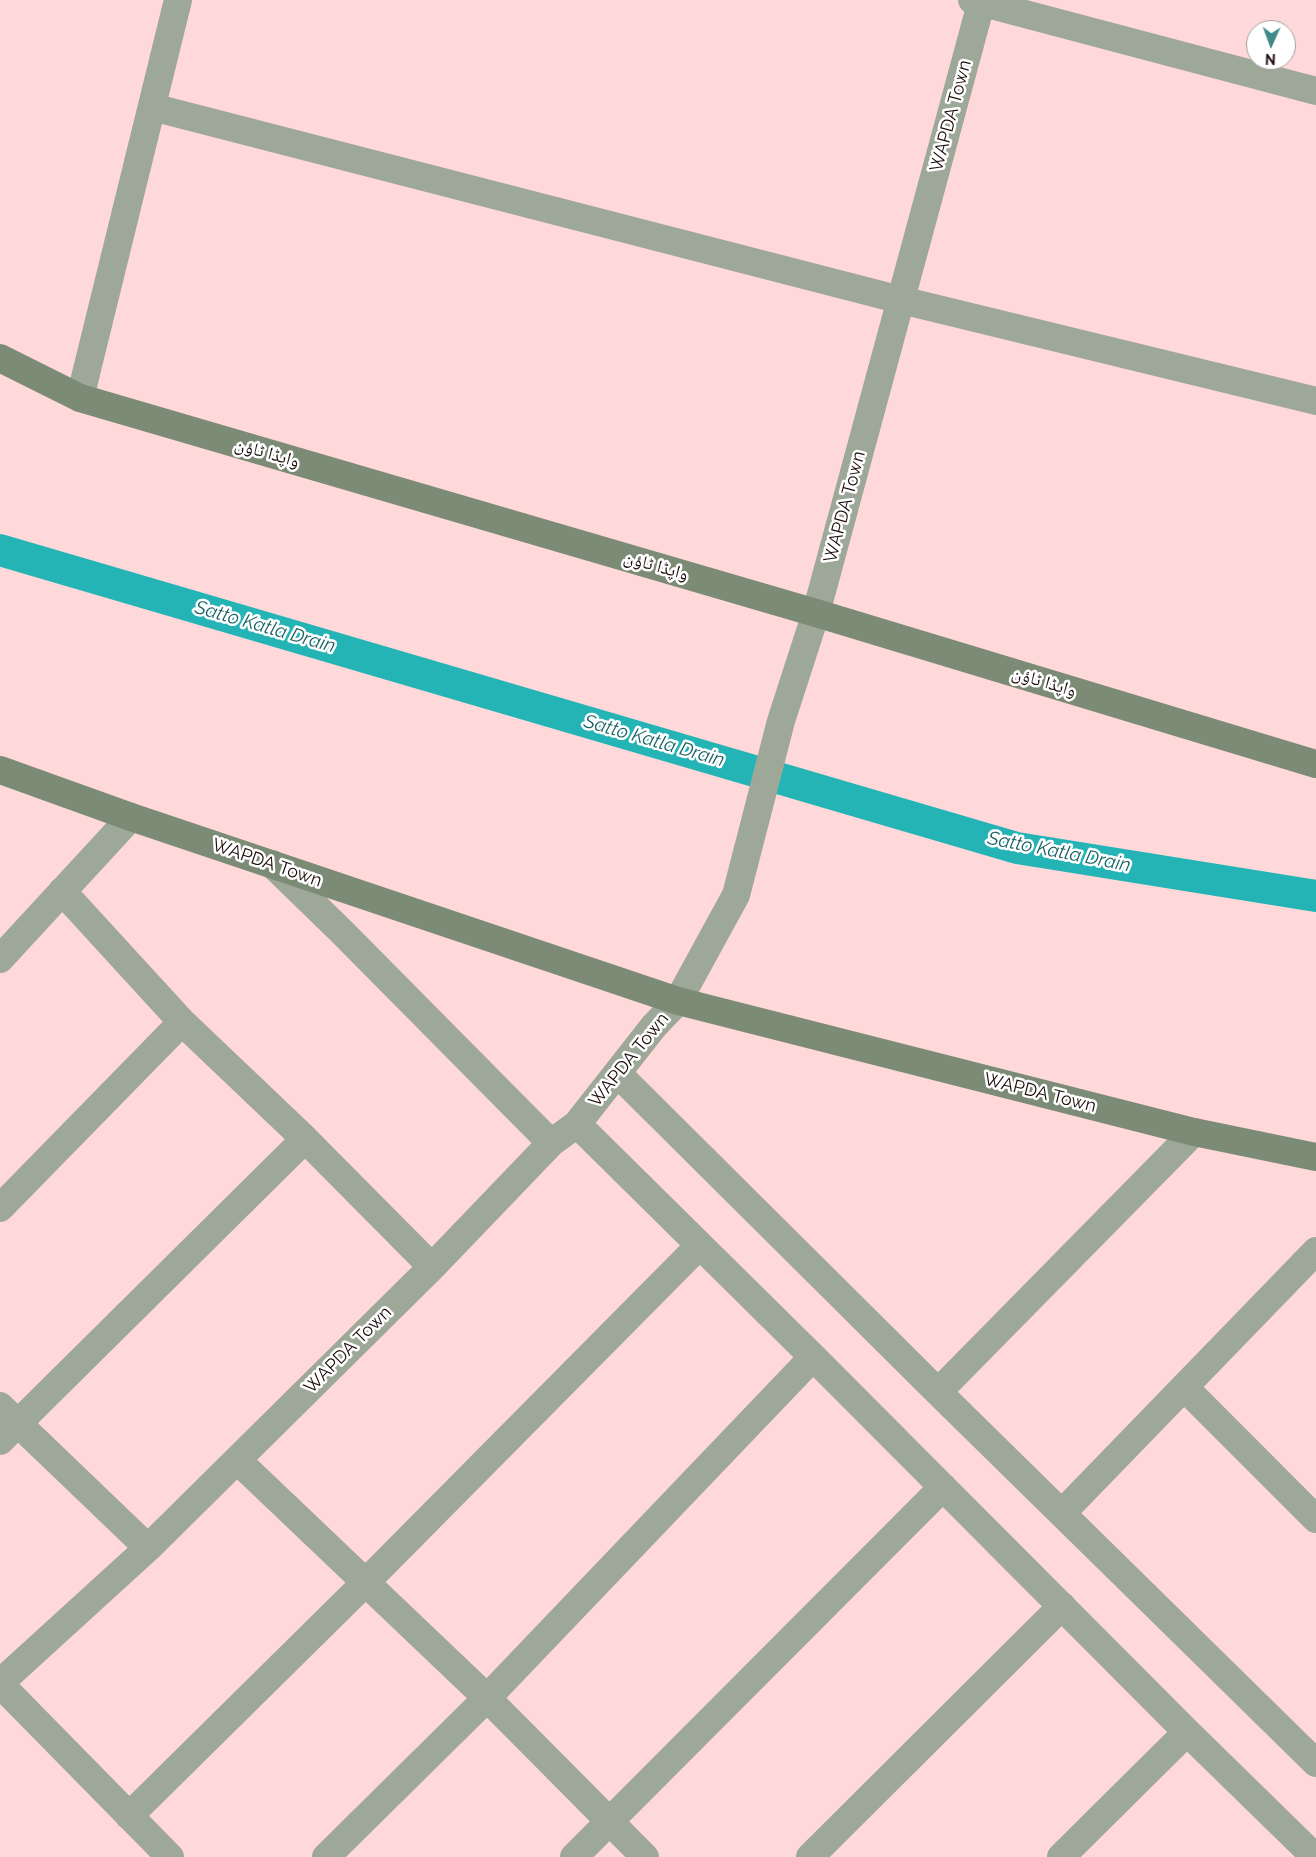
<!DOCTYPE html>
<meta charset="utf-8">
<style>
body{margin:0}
#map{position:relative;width:1316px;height:1857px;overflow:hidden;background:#ffd9da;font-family:Raleway,sans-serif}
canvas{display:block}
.north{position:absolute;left:1246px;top:20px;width:50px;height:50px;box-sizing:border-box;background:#fff;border:1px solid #a49e9e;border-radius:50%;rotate:182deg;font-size:14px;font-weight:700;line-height:20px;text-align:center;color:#1c0c0d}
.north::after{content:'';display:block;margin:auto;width:18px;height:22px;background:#418a8a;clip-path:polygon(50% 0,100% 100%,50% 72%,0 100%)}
</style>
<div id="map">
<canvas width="1316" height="1857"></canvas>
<div class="north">N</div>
</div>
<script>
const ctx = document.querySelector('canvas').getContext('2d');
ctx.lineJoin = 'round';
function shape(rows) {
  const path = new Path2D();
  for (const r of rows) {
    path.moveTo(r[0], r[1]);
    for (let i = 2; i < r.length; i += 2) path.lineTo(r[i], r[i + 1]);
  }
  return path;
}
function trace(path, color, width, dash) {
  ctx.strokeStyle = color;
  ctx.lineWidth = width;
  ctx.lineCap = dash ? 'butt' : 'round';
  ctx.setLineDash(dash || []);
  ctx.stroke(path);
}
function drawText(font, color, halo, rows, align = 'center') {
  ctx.font = font + ' Raleway,"Noto Naskh Arabic",sans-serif';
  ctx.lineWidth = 5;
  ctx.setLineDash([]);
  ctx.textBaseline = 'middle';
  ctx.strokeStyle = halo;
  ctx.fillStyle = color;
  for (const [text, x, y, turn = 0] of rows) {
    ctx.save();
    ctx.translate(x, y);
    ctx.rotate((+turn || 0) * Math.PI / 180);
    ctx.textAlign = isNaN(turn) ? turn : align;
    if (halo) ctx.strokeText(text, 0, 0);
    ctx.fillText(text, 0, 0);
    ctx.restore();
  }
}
trace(shape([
 [0,550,1017,848,1316,896]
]), '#24b4b6', 32);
trace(shape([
 [972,0,1316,91],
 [152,107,901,300,1316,401],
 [80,398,178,0],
 [272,864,341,931,551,1143],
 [62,891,182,1022,305,1139,432,1267],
 [0,959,131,817],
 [617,1073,938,1392,1316,1763],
 [577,1124,813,1357,1187,1732,1315,1857],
 [0,1208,182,1022],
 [1184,1387,1316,1519],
 [938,1392,1194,1132],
 [0,1406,148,1548],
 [0,1441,305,1139],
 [237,1460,487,1698,645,1857],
 [1062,1513,1316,1251],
 [0,1683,148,1548,432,1267,551,1143,577,1124,654,1026,678,1001,736,895,781,721,816,613,982,0],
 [0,1684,170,1857],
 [129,1816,366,1582,699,1246],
 [326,1857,487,1698,813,1357],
 [574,1857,943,1487],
 [810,1857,1062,1606],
 [1061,1857,1187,1732]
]), '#9ea899', 28);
trace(shape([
 [0,358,80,398,816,613,1316,764],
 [0,770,131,817,678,1001,1194,1132,1316,1157]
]), '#7c8b75', 28);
drawText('18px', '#1c0c0d', '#fff', [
 ["WAPDA Town",951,116,-75],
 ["واپڈا ٹاؤن",267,453,16],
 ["WAPDA Town",845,507,-75],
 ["واپڈا ٹاؤن",656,566,16],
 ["واپڈا ٹاؤن",1044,682,17],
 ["WAPDA Town",267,863,19],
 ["WAPDA Town",629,1060,-51],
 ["WAPDA Town",1040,1093,14],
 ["WAPDA Town",348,1350,-45]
]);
drawText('italic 19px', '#1b6364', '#fff', [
 ["Satto Katla Drain",265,627,16],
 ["Satto Katla Drain",654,741,16],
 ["Satto Katla Drain",1059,852,11]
]);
</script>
